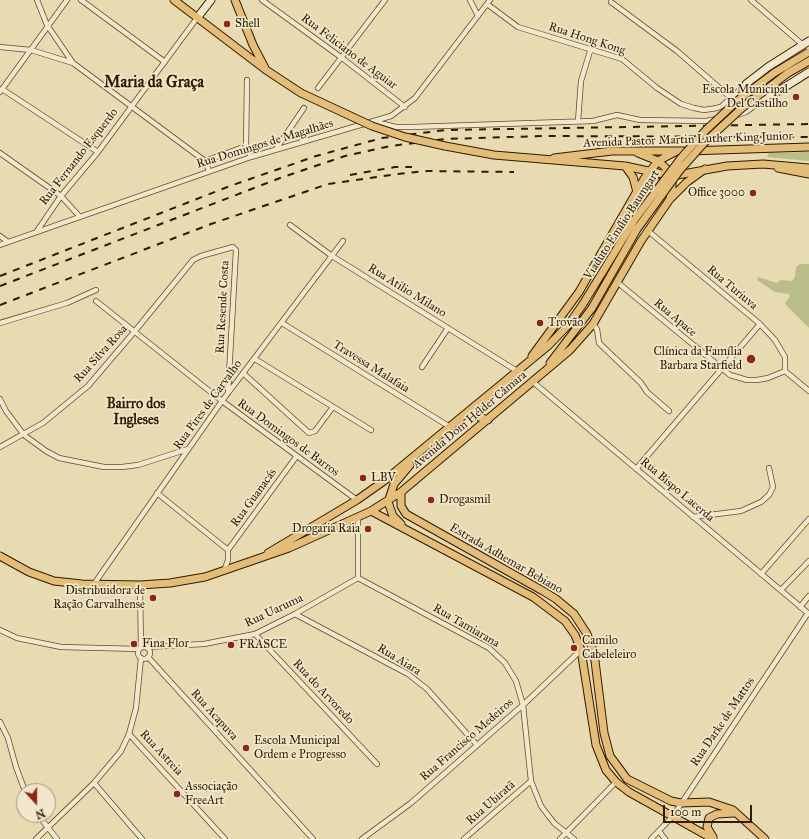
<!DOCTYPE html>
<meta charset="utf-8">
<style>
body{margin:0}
#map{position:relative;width:809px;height:839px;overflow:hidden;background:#e8dab1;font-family:"IM FELL Great Primer",serif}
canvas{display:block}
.north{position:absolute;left:16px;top:783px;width:40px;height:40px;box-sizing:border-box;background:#f0e7cc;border:1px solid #a3957a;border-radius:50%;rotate:159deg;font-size:11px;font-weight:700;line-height:16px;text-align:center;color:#301b00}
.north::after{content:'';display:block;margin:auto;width:14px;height:18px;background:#8f2418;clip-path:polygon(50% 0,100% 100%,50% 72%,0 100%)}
.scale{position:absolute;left:663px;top:805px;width:89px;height:18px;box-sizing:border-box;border:2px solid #301b00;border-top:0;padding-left:5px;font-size:12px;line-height:14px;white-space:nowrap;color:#301b00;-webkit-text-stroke:3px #f0e7cc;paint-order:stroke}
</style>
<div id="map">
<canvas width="809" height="839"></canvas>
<div class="north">N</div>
<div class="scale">100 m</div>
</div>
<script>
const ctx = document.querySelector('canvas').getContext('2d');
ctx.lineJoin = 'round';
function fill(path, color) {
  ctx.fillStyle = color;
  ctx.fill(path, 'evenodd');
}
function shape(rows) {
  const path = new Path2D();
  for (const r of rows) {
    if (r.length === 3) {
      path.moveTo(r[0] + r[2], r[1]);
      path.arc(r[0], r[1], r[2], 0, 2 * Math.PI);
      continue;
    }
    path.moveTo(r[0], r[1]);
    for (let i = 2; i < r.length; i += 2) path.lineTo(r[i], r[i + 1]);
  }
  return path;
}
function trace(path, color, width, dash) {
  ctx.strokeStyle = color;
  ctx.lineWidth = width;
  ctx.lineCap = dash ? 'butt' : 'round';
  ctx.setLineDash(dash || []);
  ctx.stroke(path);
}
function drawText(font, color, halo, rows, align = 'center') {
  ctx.font = font + ' "IM FELL Great Primer",serif';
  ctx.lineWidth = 3.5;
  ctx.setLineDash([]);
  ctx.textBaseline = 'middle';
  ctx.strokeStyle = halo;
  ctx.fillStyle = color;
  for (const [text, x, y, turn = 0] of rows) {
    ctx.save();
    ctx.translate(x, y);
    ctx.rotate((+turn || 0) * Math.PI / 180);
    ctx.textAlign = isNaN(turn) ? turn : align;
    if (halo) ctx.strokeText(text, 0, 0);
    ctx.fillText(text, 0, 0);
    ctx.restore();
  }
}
fill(shape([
 [809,152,809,161,767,157,769,153],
 [800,264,809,264,809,328,787,306,785,303,789,298,789,294,775,292,757,280,758,277,777,283,780,280,792,281,795,277,796,267]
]), '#b9be89');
const street = shape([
 [37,0,47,25,73,63],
 [81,0,165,62],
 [262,0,342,58,405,107],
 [470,0,478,16],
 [751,0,803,45],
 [611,2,677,51,731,98],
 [487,4,518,27,622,59,657,88,681,104,694,108,704,110,717,108,722,106,746,84],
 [0,47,31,50,73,63,205,161,209,171],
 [247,80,246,146,251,157],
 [318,88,385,0],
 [2,89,98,152],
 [0,92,67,0],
 [734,116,746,112,761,101],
 [578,121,581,81,591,48],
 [375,122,396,127,412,127,593,121,617,115,640,120,706,121,732,116],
 [276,149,304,108],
 [0,153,61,196,80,217],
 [205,161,246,146],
 [290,225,332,256,517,371],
 [647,230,760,324,775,340,785,357,785,371],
 [37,231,61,196,98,152,197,18],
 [0,236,8,242],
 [0,245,251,157,391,116,415,98,490,0],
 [617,282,730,375,747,380,757,380,768,378,785,371],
 [96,301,222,401,357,500],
 [0,323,67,303,96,290],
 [282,323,450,427],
 [593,324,597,329,599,343,641,383,647,392,669,411],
 [255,359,371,430],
 [422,367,448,328],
 [785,371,809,391],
 [243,373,309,433,315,431,333,407],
 [533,382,809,614],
 [0,399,6,411,24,435,46,451,59,458,104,467,122,467,138,465,188,449],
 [0,447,43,423,88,386,135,331,193,260,201,256,233,247,236,250,228,393],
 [636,469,760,324],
 [157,493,228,550,228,560,224,571],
 [358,517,358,578],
 [693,517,741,511,761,502,769,495,773,487,769,468],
 [228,550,296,457],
 [761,574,809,519],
 [358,578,489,648,505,663,516,681,523,705,531,781,541,806,554,823,574,839],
 [94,584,222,401,343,241],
 [140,585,141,648],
 [781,590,809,561],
 [800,607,809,596],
 [295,614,408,674,427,689,477,745],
 [0,630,17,638,61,647,139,649],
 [255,634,377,764],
 [145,647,204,644,255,634,295,614,358,578],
 [144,653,6],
 [148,657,313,839],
 [0,722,8,738,16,767,25,791],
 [129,734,225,839],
 [94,783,142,839],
 [38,815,57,839],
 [659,831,665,839],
 [36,839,94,783,121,751,129,734,136,708,141,658],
 [362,839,411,803,523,705,581,650],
 [464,839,531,781],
 [560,839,616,782],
 [651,839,673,816,808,613]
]);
const secondary = shape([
 [197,18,211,0],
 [809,41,768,67,746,84,747,96,753,101,764,100,809,72]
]);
const primary = shape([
 [174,0,266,70,301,93],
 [235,0,253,45,265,68],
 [445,146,494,155,625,166,672,176,727,166,763,164,809,168],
 [638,153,658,161,668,170,672,176,672,188,670,199],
 [554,158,612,151,688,151,809,147],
 [625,166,633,177,637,192],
 [778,168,809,174],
 [640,189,652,182,660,183,666,187],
 [532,356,579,292,644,179,658,161,675,152],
 [550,363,592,308],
 [476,405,476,410,479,417,488,420],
 [401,492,401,506,406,514,543,591,556,599,574,614,587,634,594,653,604,733,610,756,627,779,671,801,681,803,709,802,733,810,765,839],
 [371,511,533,597,565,621,575,635,581,650,596,745,606,770,616,782,629,792,713,839],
 [401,524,393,516,388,502,394,484,410,465],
 [268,553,357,500,384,481,549,345,569,324,583,304],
 [0,556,29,572,54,581,82,584,140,585,170,583,205,577,289,548,371,511,401,492,570,350,593,324,641,241,670,199,687,182,705,169],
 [713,837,707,827,709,818,717,814,734,813]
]);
trace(street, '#5e4b2c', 6);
trace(secondary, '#301b00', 9);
trace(primary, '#301b00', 9);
trace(street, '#f0e7cc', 4.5);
trace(secondary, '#f0e7cc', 7);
trace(primary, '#e4bd78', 7);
trace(shape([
 [350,175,395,167,412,167],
 [0,276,230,186,316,156,382,138,446,130,809,124],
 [0,286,280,178,345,156,391,146,445,139,542,136,809,137],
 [0,305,211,224,328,184,397,174,427,171,514,172]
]), '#301b00', 2, [7, 7]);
const primaryBridge = shape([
 [301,93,372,126,405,137,445,146],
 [583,304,635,219,681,158,706,130,737,101,774,73,809,52],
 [592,308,637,229,680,170,704,143,742,108,788,73,809,61]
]);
trace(primaryBridge, '#301b00', 9, []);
trace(primaryBridge, '#e4bd78', 7);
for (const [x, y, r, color] of [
 [227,24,4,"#8f2418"],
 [796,97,4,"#8f2418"],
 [753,193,4,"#8f2418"],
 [540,323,4,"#8f2418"],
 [751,359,5,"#8f2418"],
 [363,478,4,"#8f2418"],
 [431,500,4,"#8f2418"],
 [368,529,4,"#8f2418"],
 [153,598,4,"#8f2418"],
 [134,644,4,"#8f2418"],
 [231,645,4,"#8f2418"],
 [574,648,4,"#8f2418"],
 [246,748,4,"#8f2418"],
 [177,794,4,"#8f2418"]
]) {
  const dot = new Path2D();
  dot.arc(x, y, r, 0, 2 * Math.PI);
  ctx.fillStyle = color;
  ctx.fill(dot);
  trace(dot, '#f0e7cc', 1.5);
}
drawText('12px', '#301b00', '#f0e7cc', [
 ["Shell",235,24],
 ["Escola Municipal",788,90,"right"],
 ["Del Castilho",788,104,"right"],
 ["Office 3000",745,193,"right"],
 ["Trovão",548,323],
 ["Clínica da Família",742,352,"right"],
 ["Barbara Starfield",742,366,"right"],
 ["LBV",371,478],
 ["Drogasmil",439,500],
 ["Drogaria Raia",360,529,"right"],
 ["Distribuidora de",145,591,"right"],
 ["Ração Carvalhense",145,605,"right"],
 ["Camilo",582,641],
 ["Cabeleleiro",582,655],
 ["Fina Flor",142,644],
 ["FRASCE",239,645],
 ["Escola Municipal",254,741],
 ["Ordem e Progresso",254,755],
 ["Associação",185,787],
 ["FreeArt",185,801]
], 'left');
drawText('12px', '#301b00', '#f0e7cc', [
 ["Rua Hong Kong",587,39,18],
 ["Rua Feliciano de Aguiar",349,52,37],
 ["Avenida Pastor Martin Luther King Junior",688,140,-2],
 ["Rua Domingos de Magalhães",265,144,-17],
 ["Rua Fernando Esquerdo",79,157,-52],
 ["Viaduto Emílio Baumgart",622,225,-57],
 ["Rua Turiuva",732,288,40],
 ["Rua Atilio Milano",407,291,32],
 ["Rua Resende Costa",223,307,-87],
 ["Rua Apace",675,318,40],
 ["Rua Silva Rosa",101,354,-48],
 ["Travessa Malafaia",371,367,32],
 ["Rua Pires de Carvalho",208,405,-54],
 ["Avenida Dom Hélder Câmara",470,420,-40],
 ["Rua Domingos de Barros",288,438,36],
 ["Rua Bispo Lacerda",677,490,40],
 ["Rua Guanacás",254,498,-54],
 ["Estrada Adhemar Bebiano",506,559,30],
 ["Rua Uaruma",274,611,-25],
 ["Rua Tamiarana",466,626,30],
 ["Rua Aiara",399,660,31],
 ["Rua do Arvoredo",323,692,47],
 ["Rua Acapuva",214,715,48],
 ["Rua Darke de Mattos",723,722,-56],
 ["Rua Francisco Medeiros",467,740,-41],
 ["Rua Astreia",161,753,47],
 ["Rua Ubiratã",491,803,-41]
]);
drawText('bold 14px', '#301b00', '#f0e7cc', [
 ["Bairro dos",136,405],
 ["Ingleses",136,421]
]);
drawText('bold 16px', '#301b00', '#f0e7cc', [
 ["Maria da Graça",154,83]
]);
</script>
